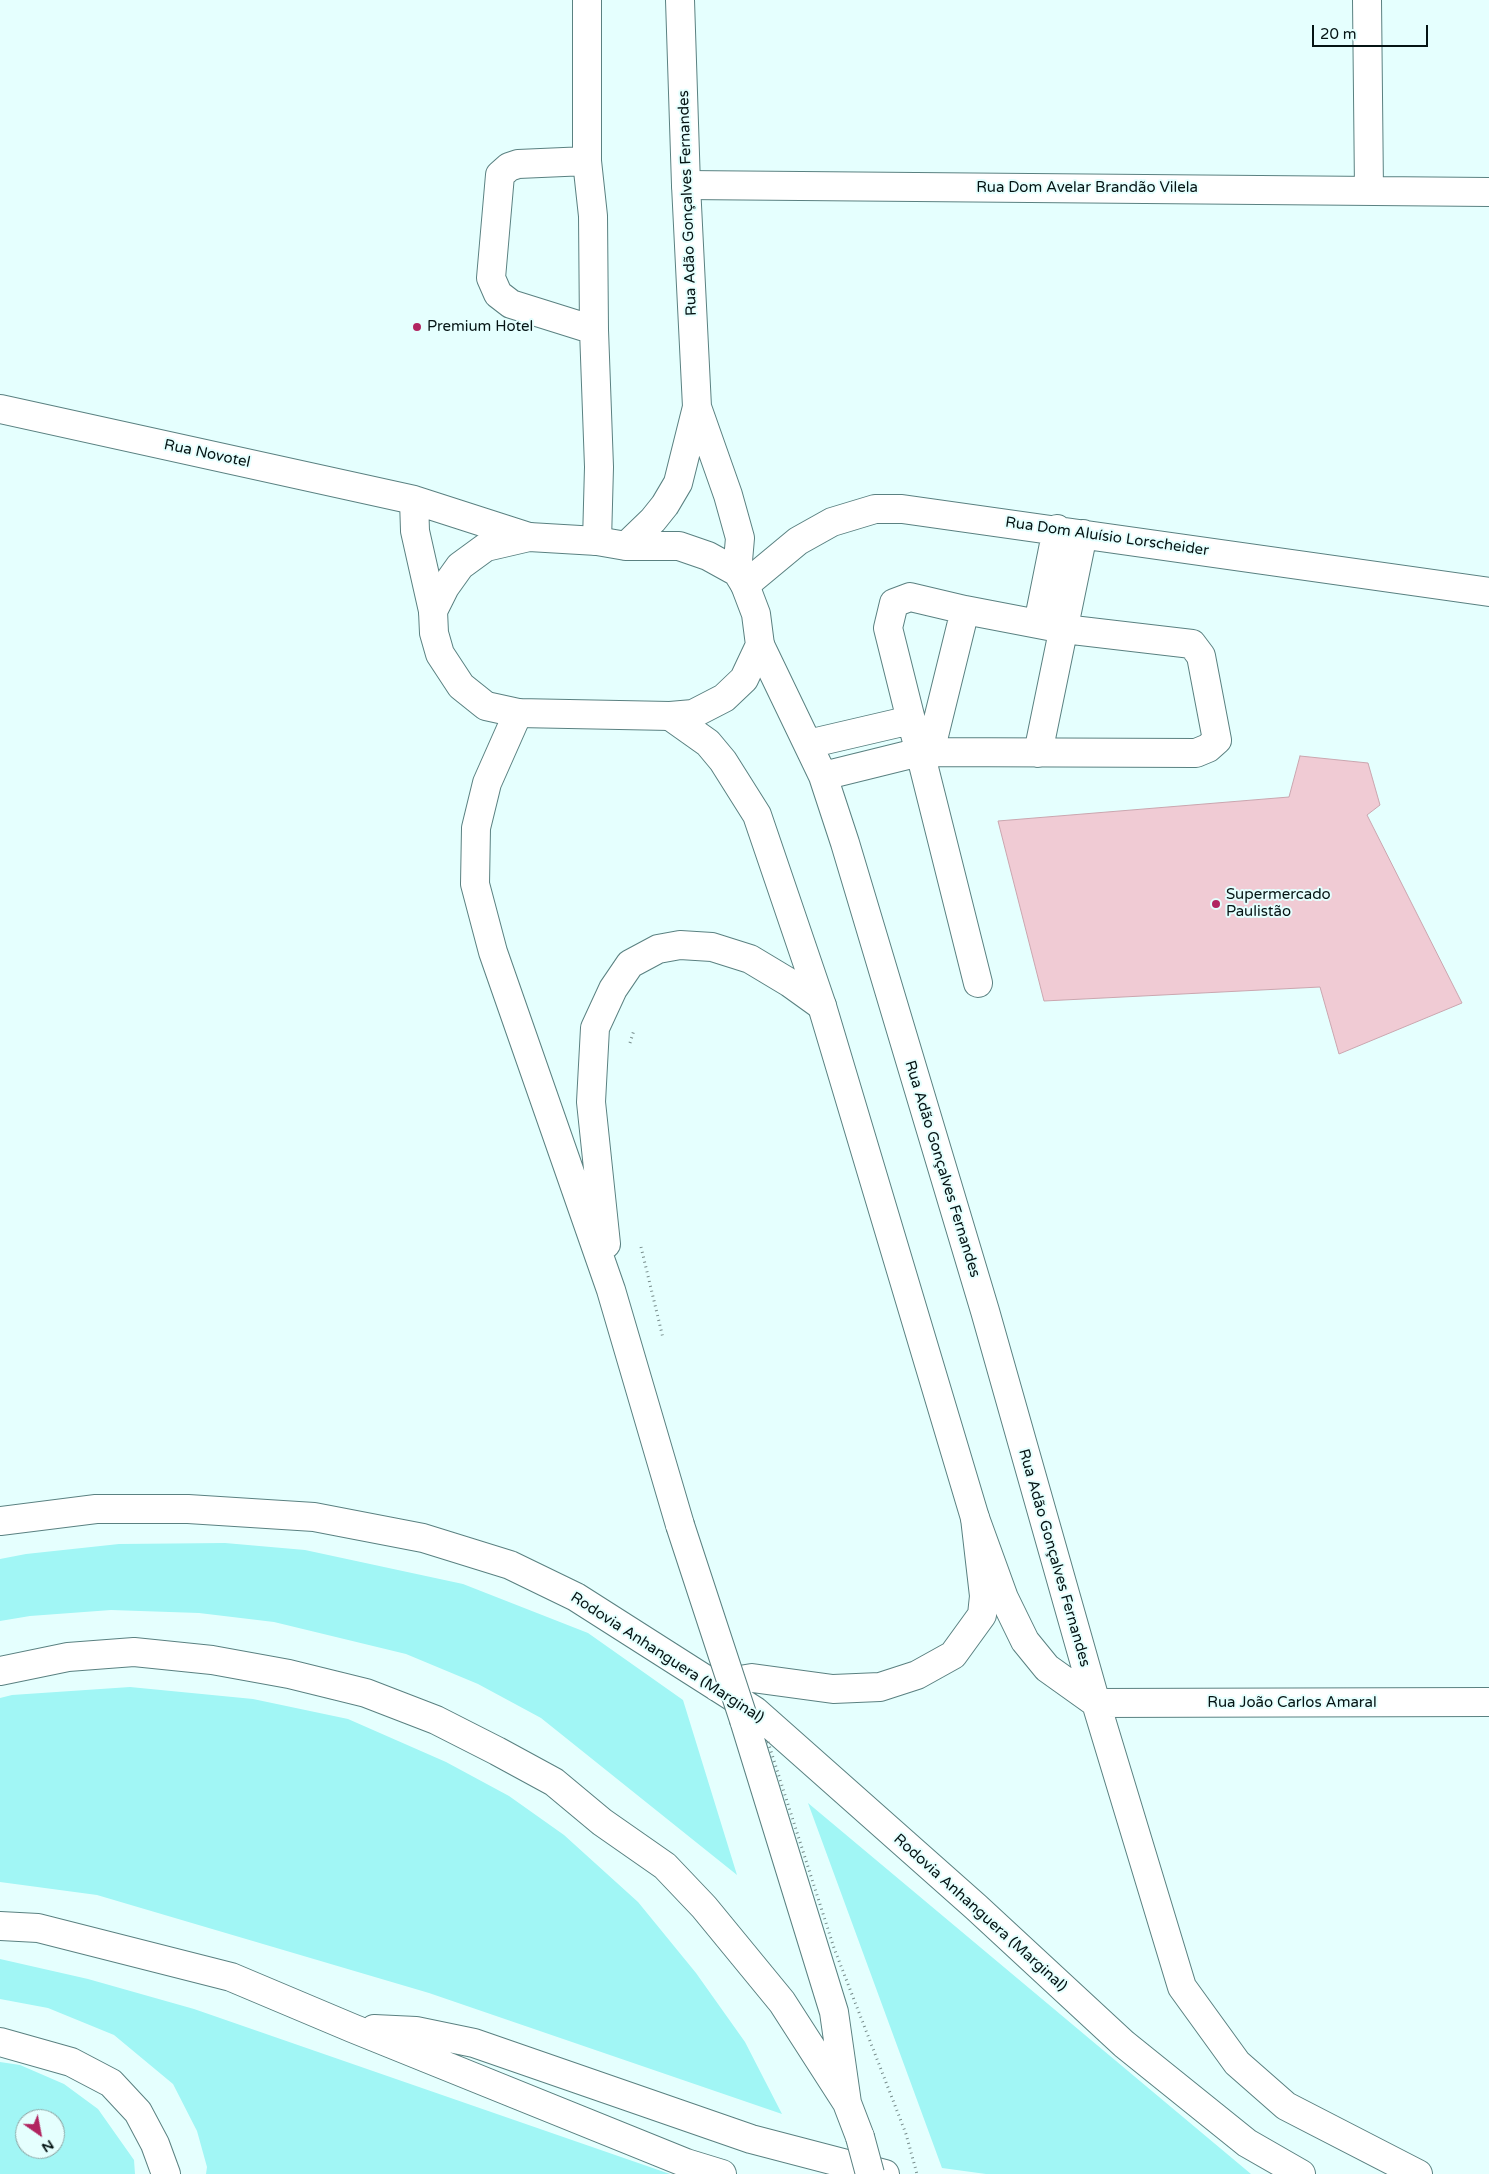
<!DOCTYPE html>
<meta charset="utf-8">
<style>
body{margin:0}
#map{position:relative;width:1489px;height:2174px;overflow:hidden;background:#e5fffe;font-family:"Varela Round",sans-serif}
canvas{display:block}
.north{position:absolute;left:15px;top:2109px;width:50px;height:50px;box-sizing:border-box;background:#e5fffe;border:1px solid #8ba1a0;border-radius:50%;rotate:147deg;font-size:14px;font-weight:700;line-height:20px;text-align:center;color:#051414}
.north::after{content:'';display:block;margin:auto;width:18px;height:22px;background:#b12560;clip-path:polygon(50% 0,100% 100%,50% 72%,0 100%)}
.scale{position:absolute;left:1312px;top:25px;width:116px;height:22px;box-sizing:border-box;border:2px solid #051414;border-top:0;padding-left:6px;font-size:15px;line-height:18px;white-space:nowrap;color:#051414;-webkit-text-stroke:4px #e5fffe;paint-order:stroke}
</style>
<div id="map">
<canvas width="1489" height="2174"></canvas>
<div class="north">N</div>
<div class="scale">20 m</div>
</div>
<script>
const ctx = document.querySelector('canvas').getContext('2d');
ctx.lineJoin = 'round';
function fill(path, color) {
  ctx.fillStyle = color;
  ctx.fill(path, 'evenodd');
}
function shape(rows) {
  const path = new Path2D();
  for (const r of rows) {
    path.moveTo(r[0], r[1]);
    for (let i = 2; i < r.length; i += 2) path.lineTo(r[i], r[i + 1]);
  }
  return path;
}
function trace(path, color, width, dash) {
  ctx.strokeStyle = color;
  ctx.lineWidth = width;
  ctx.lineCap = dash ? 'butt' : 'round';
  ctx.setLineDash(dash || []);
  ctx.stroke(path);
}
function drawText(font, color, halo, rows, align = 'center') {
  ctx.font = font + ' "Varela Round",sans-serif';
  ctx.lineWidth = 4;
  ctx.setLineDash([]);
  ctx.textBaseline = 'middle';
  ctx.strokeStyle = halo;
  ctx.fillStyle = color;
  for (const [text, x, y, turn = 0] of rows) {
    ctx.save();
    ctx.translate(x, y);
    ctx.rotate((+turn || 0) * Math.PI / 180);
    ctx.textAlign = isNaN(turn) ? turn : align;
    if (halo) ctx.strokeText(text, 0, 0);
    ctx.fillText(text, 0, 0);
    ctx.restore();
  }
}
fill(shape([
 [225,1543,305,1550,463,1584,588,1633,683,1700,737,1875,541,1718,478,1684,406,1654,274,1622,199,1613,111,1610,30,1616,0,1621,0,1559,26,1554,119,1544],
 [130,1687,253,1699,348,1719,446,1762,509,1796,564,1835,638,1902,696,1973,745,2042,782,2114,429,1993,97,1895,0,1882,0,1698,12,1695],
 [808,1803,1251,2174,986,2174,942,2168],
 [0,1959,88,1979,194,2009,670,2174,206,2174,207,2167,197,2131,173,2084,114,2035,48,2008,0,1999],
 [0,2062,20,2065,64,2084,98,2109,134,2160,135,2174,0,2174],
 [25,2119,55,2119,55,2149,25,2149]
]), '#a1f6f5');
const building = shape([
 [1300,756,1368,763,1380,805,1367,815,1462,1003,1339,1054,1320,987,1044,1001,998,821,1289,797,1300,756]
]);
fill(building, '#f0cbd4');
trace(building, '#caa6af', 1);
const minor = shape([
 [587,0,587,161,593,216,594,330,599,467,597,541],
 [1367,0,1369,190],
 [587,161,518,164,509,167,500,175,491,278,498,294,511,304,594,330],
 [686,185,1489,192],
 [0,409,414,500,529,537],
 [414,500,415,531,433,611],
 [745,585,798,541,832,522,875,509,902,509,1489,592],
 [1038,624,1057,529],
 [760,645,823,776,845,843,985,1311,1096,1703,1182,1987,1237,2063,1286,2106,1418,2174],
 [670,716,708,743,723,761,757,815,822,1006,975,1518,1004,1598,1025,1641,1047,1668,1096,1703],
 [808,744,911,720],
 [930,752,965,610],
 [1038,753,1083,534],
 [823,776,920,752,1196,753,1208,748,1217,740,1201,656,1192,644,1064,629,965,610,910,597,894,603,888,628,911,720,920,752,978,983],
 [1096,1703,1489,1702]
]);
const major = shape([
 [697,407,728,495,740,538,737,572],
 [529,537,597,541,626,546,679,546,708,556,737,572,745,585,756,614,760,645,744,679,724,698,693,714,670,716,518,713,486,706,461,686,440,654,434,633,433,611,445,587,460,566,486,547,529,537],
 [626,546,653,520,665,505,678,483,697,407,686,185,680,0]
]);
const highway = shape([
 [518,713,487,783,476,828,475,884,493,952,611,1290,680,1525],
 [606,1244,591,1102,595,1028,613,989,630,964,658,949,680,945,712,947,750,959,790,983,822,1006],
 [0,1521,96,1509,188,1509,314,1517,423,1538,510,1565,576,1597,755,1711,976,1907,1124,2044,1247,2143,1301,2174],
 [0,1671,68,1657,134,1652,212,1660,289,1674,366,1693,436,1720,497,1751,554,1782,602,1822,665,1866,704,1907,782,2002,847,2103],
 [717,1687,734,1681,752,1678,833,1689,880,1687,917,1675,953,1655,982,1615,984,1596,975,1518],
 [744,1720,834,2012,847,2103,860,2137],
 [0,1926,38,1928,231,1977,352,2028,686,2163,722,2174],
 [374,2029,416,2031,474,2043,751,2139,885,2174],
 [0,2042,71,2062,111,2083,138,2112,155,2144,166,2174]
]);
trace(minor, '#5a8181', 30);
trace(major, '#5a8181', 30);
trace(highway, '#5a8181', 30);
trace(shape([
 [630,1043,634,1030],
 [641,1247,663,1338]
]), '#778c8b', 3, [1, 4]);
trace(minor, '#fff', 28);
trace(major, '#fff', 28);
trace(highway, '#fff', 28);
const highwayBridge = shape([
 [680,1525,744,1720],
 [860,2137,870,2174]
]);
trace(highwayBridge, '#5a8181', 30, []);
trace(shape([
 [768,1742,834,1948,906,2134,917,2174]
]), '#778c8b', 3, [1, 4]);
trace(highwayBridge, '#fff', 28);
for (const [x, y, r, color] of [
 [417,327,5,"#b12560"],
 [1216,904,5,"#b12560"]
]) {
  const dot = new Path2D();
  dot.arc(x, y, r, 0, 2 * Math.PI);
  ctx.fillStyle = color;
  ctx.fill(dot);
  trace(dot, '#e5fffe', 2);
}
drawText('15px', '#051414', '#e5fffe', [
 ["Rua Dom Avelar Brandão Vilela",1087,188],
 ["Rua Adão Gonçalves Fernandes",688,203,-92],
 ["Rua Novotel",207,454,12],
 ["Rua Dom Aluísio Lorscheider",1107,537,8],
 ["Rua Adão Gonçalves Fernandes",942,1169,73],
 ["Rua Adão Gonçalves Fernandes",1054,1558,74],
 ["Rodovia Anhanguera (Marginal)",667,1658,33],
 ["Rua João Carlos Amaral",1292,1703],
 ["Rodovia Anhanguera (Marginal)",980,1913,42]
]);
drawText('15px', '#051414', '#e5fffe', [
 ["Premium Hotel",427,327],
 ["Supermercado",1226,895],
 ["Paulistão",1226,912]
], 'left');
</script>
